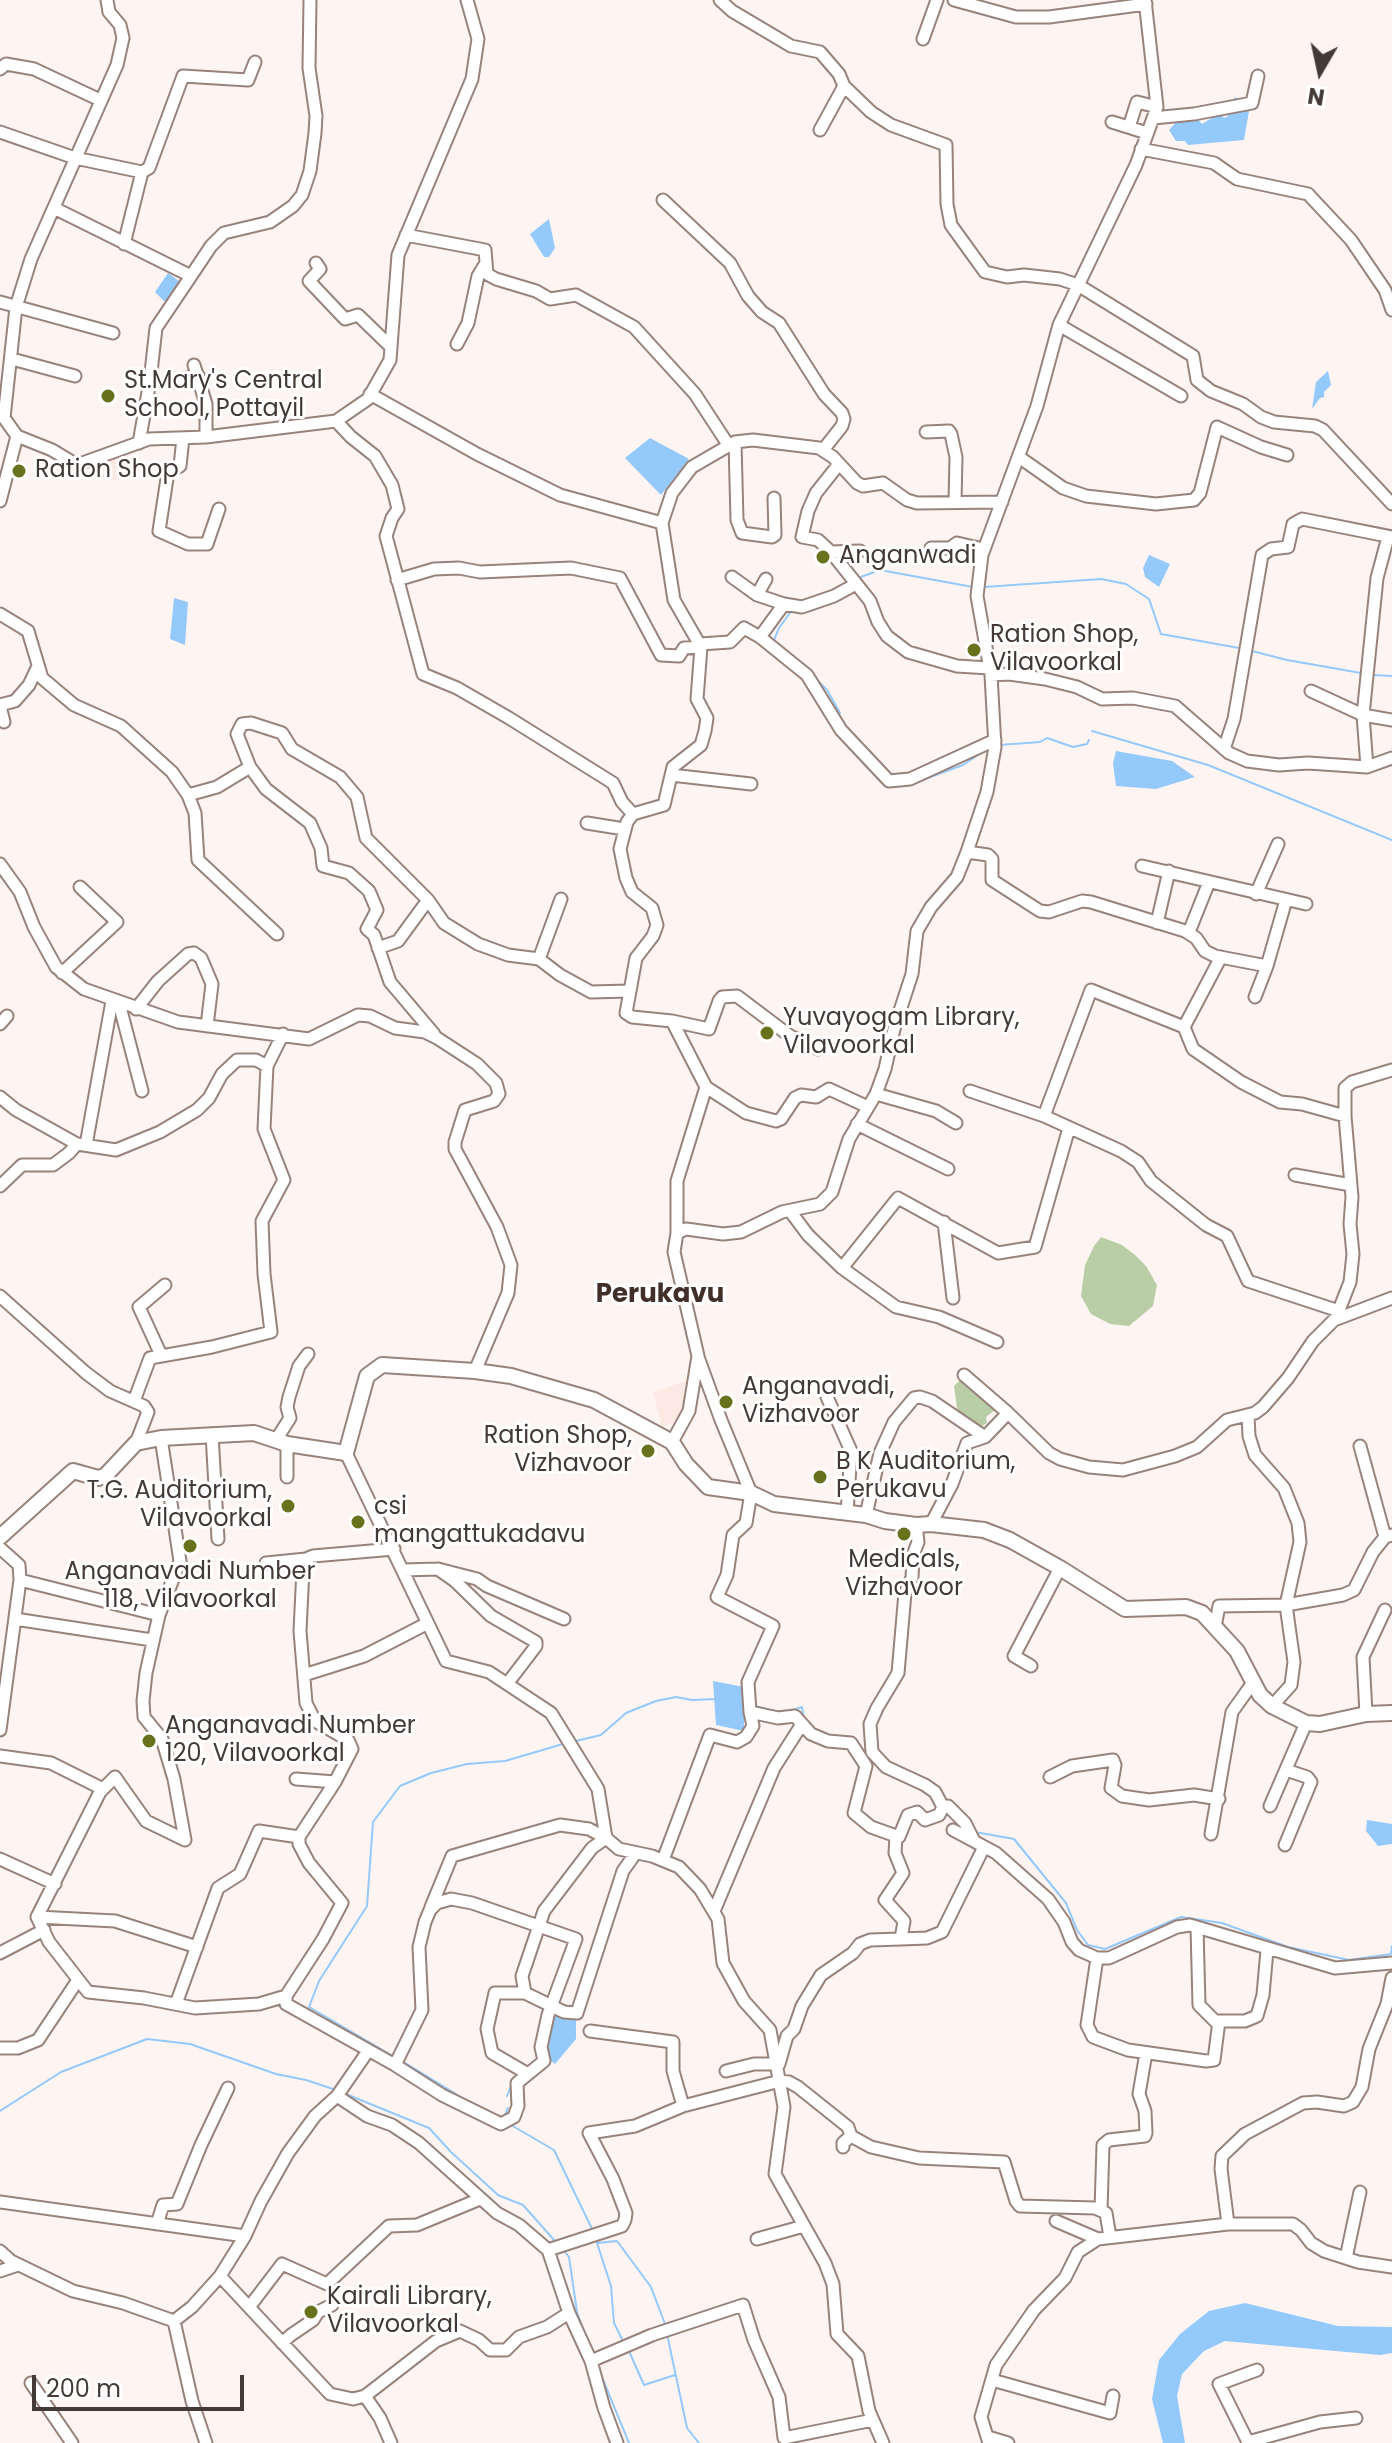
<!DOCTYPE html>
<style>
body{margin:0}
#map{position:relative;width:1392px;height:2443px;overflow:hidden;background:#fef5f2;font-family:Poppins,sans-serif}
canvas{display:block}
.north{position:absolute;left:1280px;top:32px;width:80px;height:80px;-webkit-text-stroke:6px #fff;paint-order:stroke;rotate:189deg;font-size:22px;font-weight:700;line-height:32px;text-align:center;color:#433a37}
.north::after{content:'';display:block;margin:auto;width:28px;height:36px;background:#433a37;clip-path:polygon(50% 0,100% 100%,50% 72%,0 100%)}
.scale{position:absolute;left:32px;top:2375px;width:212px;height:36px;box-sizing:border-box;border:4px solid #433a37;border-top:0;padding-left:10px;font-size:24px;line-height:28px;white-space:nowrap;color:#433a37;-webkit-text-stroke:6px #fff;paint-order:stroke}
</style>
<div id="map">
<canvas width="1392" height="2443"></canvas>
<div class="north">N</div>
<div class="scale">200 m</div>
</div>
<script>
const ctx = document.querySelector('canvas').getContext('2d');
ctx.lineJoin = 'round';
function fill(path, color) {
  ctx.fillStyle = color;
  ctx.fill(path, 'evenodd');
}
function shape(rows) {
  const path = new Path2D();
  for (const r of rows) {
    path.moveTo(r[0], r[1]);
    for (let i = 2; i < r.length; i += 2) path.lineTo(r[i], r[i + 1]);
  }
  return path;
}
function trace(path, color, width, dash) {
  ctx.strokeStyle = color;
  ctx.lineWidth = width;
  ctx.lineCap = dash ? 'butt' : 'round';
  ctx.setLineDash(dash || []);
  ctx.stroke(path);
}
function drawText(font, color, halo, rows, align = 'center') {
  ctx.font = font + ' Poppins,sans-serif';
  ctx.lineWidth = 6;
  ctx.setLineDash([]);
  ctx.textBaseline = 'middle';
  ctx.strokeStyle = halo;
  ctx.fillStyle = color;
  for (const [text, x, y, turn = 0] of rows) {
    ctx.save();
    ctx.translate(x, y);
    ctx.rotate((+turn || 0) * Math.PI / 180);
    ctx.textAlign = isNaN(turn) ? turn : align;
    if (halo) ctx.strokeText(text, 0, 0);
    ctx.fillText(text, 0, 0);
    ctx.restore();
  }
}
fill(shape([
 [125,450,119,480,93,479,96,462],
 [686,1381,682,1421,662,1427,653,1392]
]), '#fce9e3');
fill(shape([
 [1101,1237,1122,1245,1135,1255,1146,1266,1157,1285,1153,1306,1129,1326,1110,1324,1091,1314,1081,1296,1085,1265,1094,1246],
 [959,1381,984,1389,999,1407,986,1417,987,1423,982,1426,963,1419,957,1408,954,1386]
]), '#b9cea7');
fill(shape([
 [1235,97,1253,106,1249,111,1244,140,1188,145,1185,141,1176,141,1169,130,1178,120,1195,116,1202,124,1215,116,1218,110,1224,118,1227,117],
 [549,219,555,248,549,257,544,257,530,234],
 [168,273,183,284,167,304,155,292],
 [1328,371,1331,385,1324,392,1324,397,1320,398,1312,409,1316,382],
 [650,438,689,459,661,495,625,458],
 [1149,555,1170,564,1159,587,1145,577,1143,568],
 [174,598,188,602,185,645,170,639],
 [1116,751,1172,761,1195,777,1156,789,1116,786,1113,763],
 [713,1681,744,1687,744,1731,716,1725],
 [1367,1820,1392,1824,1392,1844,1378,1846,1366,1831],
 [561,2014,576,2016,576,2039,555,2064,551,2061,545,2039,552,2016],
 [1245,2303,1338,2326,1392,2327,1392,2353,1380,2355,1225,2341,1204,2351,1182,2374,1177,2396,1185,2443,1163,2443,1152,2399,1159,2360,1180,2334,1209,2311]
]), '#93c9fb');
trace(shape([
 [858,578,880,570,973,587],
 [984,587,1101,579,1126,584,1149,599,1161,634,1239,648],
 [776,642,774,640,779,628,792,610],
 [1252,651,1287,660,1361,673],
 [1373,675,1392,676],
 [816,679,827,690,840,713],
 [844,722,847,730],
 [1092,731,1208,765,1392,840],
 [999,745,1040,742,1047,738,1073,747,1087,744,1089,740],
 [863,763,885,785,904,785],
 [914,783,963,765,987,749],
 [755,1706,784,1713],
 [790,1711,802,1707,804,1720],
 [576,1741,601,1735,626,1713,656,1701,676,1697,692,1700,717,1699],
 [871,1820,898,1830],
 [975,1832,1014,1839,1066,1903,1077,1930,1088,1945,1105,1949,1181,1917,1222,1923,1288,1947,1349,1960,1391,1954,1392,1946],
 [393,2056,309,2007,319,1981,367,1906,373,1822,400,1786,431,1773,467,1764,505,1761,563,1744],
 [402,2061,456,2094],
 [346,2094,429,2128,451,2152,498,2195,523,2205,555,2241],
 [507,2096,511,2086],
 [0,2111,61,2072,147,2039,190,2044,276,2074,306,2080,336,2090],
 [504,2117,508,2108],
 [511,2125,554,2150,592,2229],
 [565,2252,569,2257,577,2312,586,2337],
 [667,2334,687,2428,699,2443],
 [622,2339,614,2323,611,2286,597,2243,617,2241,651,2287,665,2324],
 [629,2351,644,2385,675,2375],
 [599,2370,629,2443]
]), '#93c9fb', 2);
const minor = shape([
 [720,0,732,11,791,46,820,52,839,74,844,86,871,112,891,125,946,145,947,204,951,225,985,272,1007,277,1024,275,1060,279,1078,285,1193,356,1197,380,1211,391,1243,404,1261,417,1274,422,1315,426,1323,430,1392,504],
 [954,0,1016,17,1049,17,1146,4],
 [923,39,937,0],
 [0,69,6,64,34,69,100,100],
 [1153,118,1194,114,1252,103,1258,76],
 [1112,122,1147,133],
 [1129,127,1137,102,1157,107],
 [820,130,844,86],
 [0,132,75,158,142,172],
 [1141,149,1214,163,1237,179,1308,194,1351,240,1385,290,1392,310],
 [663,200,730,263,748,296,762,312,779,323,824,394,842,413,844,419,842,426,823,450],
 [54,208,191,276,211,246,224,233,270,222,293,206,302,195,310,171,315,133,316,116,309,68,310,0],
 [406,235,485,250,487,274,496,279,536,291,550,299,576,295,634,327,695,394,729,446],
 [124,244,142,172,149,168,183,76,248,80,255,62],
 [316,263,320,269,309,281,345,319,358,315,391,347],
 [0,302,113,333],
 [1059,325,1181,396],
 [457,344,468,323,478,276,484,266],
 [12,359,75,376],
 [194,365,206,404,206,437],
 [172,382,198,375],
 [370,394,477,454,560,495,662,523,674,600,701,647,697,699,707,718,705,731,701,745,673,767,664,805,633,814,627,822,620,849,626,878,632,892,652,908,657,925,653,936,636,958,626,1013,632,1017,672,1021],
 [336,421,368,399,390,360,398,255,472,79,478,39,467,0],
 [926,432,949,431,951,434,956,457,955,502],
 [17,436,52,450,77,465,149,439,206,437,336,421,351,437,375,456,392,485,398,509,392,518,386,536,423,674,457,688,509,718,613,783,622,802,633,814],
 [183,438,180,466,168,472,159,531,188,544,207,544,219,509],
 [735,442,737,520,742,533,772,537,775,535,774,498],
 [139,443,150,381,156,328,191,276],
 [1019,457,1063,488,1086,496,1156,504,1194,500,1200,493,1217,427,1261,447,1287,455],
 [839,464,816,493,808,511,802,537,818,540,831,552,870,601,878,622,887,636,908,652,957,666,989,668],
 [0,501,17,436,4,418,16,307,31,259,117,65,123,38,120,25,109,12,107,0],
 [662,523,672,493,692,467,735,442,753,440,819,448,833,457,857,483,863,486,883,483,907,500,917,503,1002,502],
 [931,548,950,548,957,543,983,549],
 [831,552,860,551],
 [732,577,757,595,784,604,760,637,807,675,841,730,889,781,910,779,995,740],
 [397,580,434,569,459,568,480,572,571,568,620,578,661,655,679,656,684,648,701,647],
 [757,595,766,579],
 [784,604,802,607,834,596,856,584],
 [0,614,28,631,42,678,74,705,121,726,172,772,188,795,217,787,250,767,266,789,310,823,321,848,323,866,349,873,369,891,377,910,367,929,374,935,390,982,434,1034],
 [700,644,730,642,744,628,760,637],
 [991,675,1009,674,1045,679,1077,687,1102,699,1133,698,1175,706,1229,753,1247,761,1279,765,1308,763,1367,767,1392,758],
 [1311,691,1363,715,1392,720],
 [0,705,15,701,29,685,38,666],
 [0,706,4,722],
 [1224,749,1234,719,1262,555,1271,549,1288,547,1293,524,1302,519,1392,537],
 [250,767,237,734,242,724,251,723,282,733,292,749,340,777,357,797,366,838,428,900,444,923,478,944,508,955,539,959,560,975,591,992,629,991],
 [1367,767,1363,715,1377,578,1388,537],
 [671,775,751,784],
 [188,795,195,813,198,860,277,934],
 [587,823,624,829],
 [967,852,988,855,992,859,992,880,1040,911,1049,912,1082,901,1091,902,1185,931,1196,938,1205,951,1215,956,1267,966],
 [0,864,20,892,34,927,56,967,84,989,178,1022,309,1039,358,1015,370,1016,395,1028,425,1032,437,1038,477,1064,496,1083,499,1094,494,1101,465,1110,455,1142,455,1149,497,1227,511,1265,508,1293,475,1371],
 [1142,866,1306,904],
 [1256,894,1278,844],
 [1157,923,1169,871],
 [1189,932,1209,882],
 [378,948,398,941,428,900],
 [539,959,561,899],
 [62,973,117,922,80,887],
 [1255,997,1267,966,1286,900],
 [119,1003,142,1091],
 [136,1009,158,981,188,954,194,953,201,958,212,984,207,1026],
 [0,1024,7,1016],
 [1184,1027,1193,1049,1241,1082,1280,1102,1302,1104,1345,1116,1352,1197,1350,1224,1353,1254,1350,1282,1337,1315],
 [818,1049,790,1036,737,996,722,997,719,1001,709,1029,672,1021,706,1087,746,1113,776,1121,781,1119,795,1098,801,1095,816,1097,829,1089,868,1107],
 [970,1091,1044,1116,1121,1151,1138,1162,1151,1181,1206,1225,1227,1236,1248,1281,1339,1311],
 [876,1094,936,1111,956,1123],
 [0,1097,16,1110,77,1144],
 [1044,1116,1091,990,1184,1027,1221,957],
 [1345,1116,1345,1088,1352,1082,1392,1070],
 [857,1124,948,1169],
 [86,1145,112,1001],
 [1295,1175,1351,1185],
 [0,1186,22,1165,53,1165,69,1153,77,1144,116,1150,160,1132,197,1110,209,1098,222,1074,237,1060,256,1060,267,1066,283,1034],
 [790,1211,808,1235,842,1268,896,1307,939,1317,997,1342],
 [944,1222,953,1298],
 [677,1233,677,1181,706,1087],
 [842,1268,898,1198,998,1253,1035,1247,1069,1128],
 [0,1296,86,1373,110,1391,144,1406,148,1412,136,1443],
 [161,1355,139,1307,165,1285],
 [698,1357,721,1420,751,1493,746,1523,733,1535,727,1575,717,1597,773,1626,748,1682,750,1712],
 [964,1375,1008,1413],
 [827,1397,851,1451,847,1513],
 [134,1401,150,1358,212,1347,271,1332,264,1274,262,1221,284,1180,264,1129,267,1066],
 [1248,1415,1249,1436,1255,1455,1284,1488,1298,1523,1300,1542,1286,1605,1294,1662,1291,1685,1272,1706],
 [212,1434,218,1539],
 [161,1438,180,1561,159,1615,146,1673,143,1701,144,1717,162,1739,174,1779,185,1840,146,1821,115,1777,100,1792,37,1917,49,1942,88,1992,144,1998,195,2008,259,2004,286,1996],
 [276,1440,290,1418,287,1407,289,1397,299,1366,308,1354],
 [672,1442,689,1411,698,1356,674,1252,677,1233,686,1229,723,1234,741,1232,782,1212,820,1204,832,1192,849,1139,876,1094,885,1069,894,1029,912,974,917,931,931,907,957,877,967,852,987,792,995,747,991,675,977,596,982,555,1037,406,1059,325,1136,165,1157,107,1145,0],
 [287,1444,287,1477],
 [1360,1446,1385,1537],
 [346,1453,446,1661,489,1672,551,1713,598,1789,606,1838,619,1849,652,1856,679,1867,700,1889,718,1919,723,1963,744,2001,770,2030,784,2107,775,2174,825,2263,833,2284,837,2334,858,2356,869,2411,883,2443],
 [866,1515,880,1453,894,1422,914,1398,920,1397,932,1401,985,1437],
 [931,1524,952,1484,967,1443,985,1437,1008,1413,1049,1453,1060,1459,1089,1467,1123,1470,1175,1456,1197,1447,1227,1420,1255,1413,1263,1407,1288,1378,1313,1341,1334,1320,1392,1298],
 [916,1525,918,1542,913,1555,912,1578,905,1593,898,1673,877,1708,870,1724,872,1752,886,1767,925,1785,935,1792,943,1807],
 [0,1548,19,1565,20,1580,0,1730],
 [394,1549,313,1556,306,1559,303,1569,300,1631,306,1703,315,1721,348,1740,352,1749,335,1782,299,1837,299,1844,309,1863,342,1903,323,1939,286,1996,286,2004,395,2065,442,2095,501,2124,514,2117,518,2106,517,2083,544,2061,541,2047,548,2015,576,1939,472,1903,451,1899,437,1903,430,1910,425,1922,419,1947,422,2010,395,2065],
 [266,1563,306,1559],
 [438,1569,455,1581,491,1616,536,1642,536,1646,507,1684],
 [403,1570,438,1569,477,1579,487,1586,564,1619],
 [20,1580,159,1615],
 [15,1619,152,1640],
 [1215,1627,1219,1606,1286,1605,1343,1595,1354,1590,1373,1552,1385,1537,1392,1535],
 [1031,1666,1014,1656,1060,1568],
 [304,1675,364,1656,426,1624],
 [1366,1714,1363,1657,1385,1610],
 [0,1756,51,1763,103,1789],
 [1050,1777,1072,1766,1113,1760,1115,1765,1111,1788,1122,1796,1149,1800,1194,1795,1219,1799],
 [296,1779,335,1782],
 [1270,1806,1306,1723],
 [953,1830,996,1853,1048,1899,1064,1922,1072,1942,1079,1950,1097,1958,1109,1958,1177,1927,1190,1925,1335,1968,1392,1963],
 [1211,1834,1232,1712,1252,1684],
 [1285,1845,1311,1782,1307,1777,1286,1770],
 [0,1859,55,1884],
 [663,1860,710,1735,737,1742,746,1737,753,1726,750,1712,778,1718,795,1716,811,1734,828,1741,851,1743,866,1766,854,1813,871,1827,899,1837,908,1815,917,1812,925,1820,939,1815,943,1807,948,1806,965,1823,974,1841],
 [431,1907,452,1856,560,1825,589,1829,606,1838,592,1848,544,1911,522,1976,525,1993,495,1993,487,2029,492,2053,528,2074],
 [714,1911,774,1768,802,1724],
 [37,1917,115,1921,197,1947],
 [1197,1927,1199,2005,1217,2023],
 [901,1939,927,1938,942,1932,984,1847],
 [0,1953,44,1930],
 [1097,1958,1087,2025,1093,2037,1128,2050,1206,2061,1214,2060,1219,2021,1245,2021,1257,2016,1263,1995,1267,1950],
 [525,1993,564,2012,577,2013,623,1871,635,1854],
 [176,2004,218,1888,240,1874,259,1831,299,1837],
 [590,2031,673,2042,673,2071,683,2106],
 [0,2048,18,2048,38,2040,78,1980],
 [779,2064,787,2036,794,2029,802,2006,821,1975,853,1953,860,1944,870,1940,901,1939,904,1921,885,1900,903,1873,895,1853,896,1836],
 [726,2071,754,2064,777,2064],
 [337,2096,368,2051],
 [851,2136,871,2147,919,2158,1004,2162,1016,2201,1020,2206,1095,2208,1106,2213,1110,2237],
 [0,2202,245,2236],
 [1101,2210,1103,2145,1109,2140,1145,2136,1146,2133,1145,2111,1139,2094,1146,2053],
 [1056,2221,1098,2239,1228,2224,1293,2224,1301,2230,1311,2243,1324,2251,1358,2262,1392,2267],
 [157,2224,163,2205,177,2204,201,2145,228,2088],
 [1228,2224,1221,2169,1222,2156,1245,2134,1303,2103,1317,2102,1344,2106,1353,2102,1362,2087,1369,2049,1387,2004,1392,1978],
 [757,2239,804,2226],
 [548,2250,569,2313,591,2361],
 [0,2251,11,2261,73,2291,123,2303,174,2321,192,2307,220,2276,330,2394,353,2399,365,2396,380,2418,391,2443],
 [1346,2258,1360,2192],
 [0,2271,18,2265],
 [220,2276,245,2236,261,2201,288,2153,315,2116,337,2096,367,2116,392,2125,419,2143,497,2213,519,2225,548,2250,622,2226,625,2220,626,2213,613,2179,589,2133,635,2126,683,2106,780,2081,789,2082,798,2087,848,2127,851,2136,843,2143,843,2147],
 [250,2306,282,2264,327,2284,389,2226,417,2225,480,2199],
 [174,2321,192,2401,206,2443],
 [282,2343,291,2335,313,2320,318,2312,332,2305],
 [1257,2370,1219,2384,1248,2442,1320,2422,1356,2418],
 [992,2380,1110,2413,1113,2396],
 [31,2383,72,2443],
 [365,2396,436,2341,460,2331,479,2340,490,2350,506,2350,519,2337,547,2327,569,2313],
 [988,2437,1008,2443],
 [617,2443,604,2408,591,2361,652,2335,743,2305,754,2340,779,2397,784,2438,873,2420],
 [989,2443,981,2417,996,2365,1034,2310,1065,2278,1078,2252,1098,2239]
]);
const major = shape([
 [0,1537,73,1471,98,1478,105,1476,136,1443,161,1438,254,1433,287,1444,346,1453,367,1376,382,1365,475,1371,511,1376,594,1400,672,1442,686,1464,708,1487,751,1493,774,1504,866,1515,885,1521,916,1525,931,1524,984,1530,1010,1540,1060,1568,1125,1609,1186,1607,1202,1613,1237,1651,1260,1695,1272,1706,1306,1723,1320,1724,1366,1714,1392,1713]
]);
trace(minor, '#98837b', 15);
trace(major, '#98837b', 18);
trace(minor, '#fff', 11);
trace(major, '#fff', 14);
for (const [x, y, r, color] of [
 [108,396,8,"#68721c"],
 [19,471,8,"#68721c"],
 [823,557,8,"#68721c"],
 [974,650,8,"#68721c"],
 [767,1033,8,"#68721c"],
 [726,1402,8,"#68721c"],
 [648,1451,8,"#68721c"],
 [820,1477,8,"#68721c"],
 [288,1506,8,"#68721c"],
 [358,1522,8,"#68721c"],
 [904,1534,8,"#68721c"],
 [190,1546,8,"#68721c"],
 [149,1741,8,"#68721c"],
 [311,2312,8,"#68721c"]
]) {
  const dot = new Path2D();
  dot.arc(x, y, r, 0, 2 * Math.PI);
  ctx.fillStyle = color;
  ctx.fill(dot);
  trace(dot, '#fff', 3);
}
drawText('24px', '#433a37', '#fff', [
 ["St.Mary's Central",124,382],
 ["School, Pottayil",124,410],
 ["Ration Shop",35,471],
 ["Anganwadi",839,557],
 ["Ration Shop,",990,636],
 ["Vilavoorkal",990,664],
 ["Yuvayogam Library,",783,1019],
 ["Vilavoorkal",783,1047],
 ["Anganavadi,",742,1388],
 ["Vizhavoor",742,1416],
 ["Ration Shop,",632,1437,"right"],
 ["Vizhavoor",632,1465,"right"],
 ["B K Auditorium,",836,1463],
 ["Perukavu",836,1491],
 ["T.G. Auditorium,",272,1492,"right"],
 ["Vilavoorkal",272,1520,"right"],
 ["csi",374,1508],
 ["mangattukadavu",374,1536],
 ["Medicals,",904,1561,"center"],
 ["Vizhavoor",904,1589,"center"],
 ["Anganavadi Number",190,1573,"center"],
 ["118, Vilavoorkal",190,1601,"center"],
 ["Anganavadi Number",165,1727],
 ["120, Vilavoorkal",165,1755],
 ["Kairali Library,",327,2298],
 ["Vilavoorkal",327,2326]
], 'left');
drawText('bold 26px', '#41302a', '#fff', [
 ["Perukavu",660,1295]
]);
</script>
